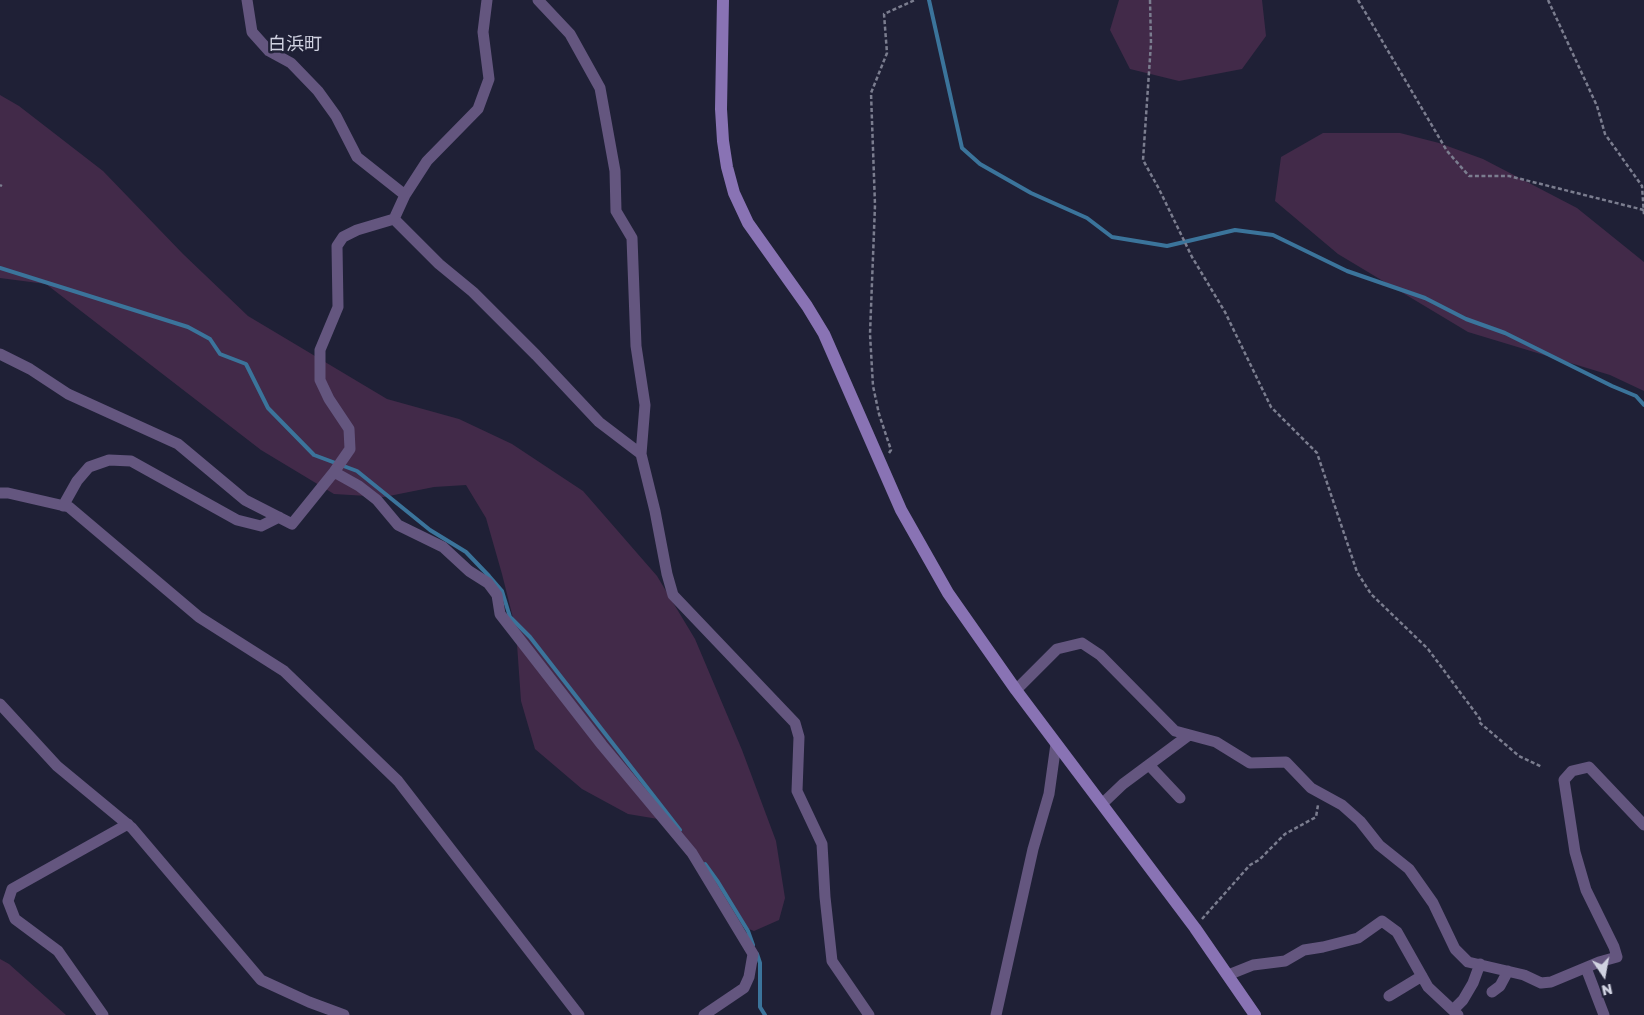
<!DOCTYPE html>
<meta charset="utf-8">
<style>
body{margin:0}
#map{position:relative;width:1644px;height:1015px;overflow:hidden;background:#1f2036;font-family:"Golos Text",sans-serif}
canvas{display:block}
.north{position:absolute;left:1579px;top:950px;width:50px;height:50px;-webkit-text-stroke:4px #1f2036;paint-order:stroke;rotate:168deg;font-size:14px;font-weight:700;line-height:20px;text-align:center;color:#d0d2e1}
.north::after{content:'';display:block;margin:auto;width:18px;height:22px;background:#d0d2e1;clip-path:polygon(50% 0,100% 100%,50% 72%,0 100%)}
</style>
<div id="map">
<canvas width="1644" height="1015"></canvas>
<div class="north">N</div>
</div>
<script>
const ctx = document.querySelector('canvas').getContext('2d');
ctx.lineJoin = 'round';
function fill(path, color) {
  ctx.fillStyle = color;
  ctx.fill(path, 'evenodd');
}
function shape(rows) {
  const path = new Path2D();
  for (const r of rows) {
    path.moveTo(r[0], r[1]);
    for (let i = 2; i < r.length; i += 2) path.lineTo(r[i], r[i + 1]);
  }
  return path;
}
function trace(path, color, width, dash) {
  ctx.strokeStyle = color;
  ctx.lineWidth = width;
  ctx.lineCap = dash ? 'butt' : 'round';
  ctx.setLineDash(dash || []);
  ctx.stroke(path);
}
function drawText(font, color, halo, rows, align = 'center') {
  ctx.font = font + ' "Golos Text","Noto Sans JP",sans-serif';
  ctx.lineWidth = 5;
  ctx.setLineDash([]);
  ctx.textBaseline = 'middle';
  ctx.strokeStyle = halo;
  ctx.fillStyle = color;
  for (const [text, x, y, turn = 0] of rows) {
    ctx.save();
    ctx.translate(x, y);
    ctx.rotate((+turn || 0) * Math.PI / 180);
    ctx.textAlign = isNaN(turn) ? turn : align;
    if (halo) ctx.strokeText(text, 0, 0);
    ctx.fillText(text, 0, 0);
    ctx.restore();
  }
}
fill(shape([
 [1119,0,1262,0,1266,36,1242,69,1179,81,1130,69,1110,30],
 [0,95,19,106,103,171,183,254,248,316,387,399,459,419,512,444,583,491,657,576,695,639,742,750,776,841,785,898,779,920,754,931,731,922,713,890,683,850,670,821,628,814,582,789,535,749,521,701,516,630,502,574,486,518,466,485,434,487,384,497,334,494,261,450,46,284,0,278],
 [1323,133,1400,133,1439,143,1483,159,1577,208,1644,262,1644,391,1610,375,1468,332,1338,254,1275,201,1281,157],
 [0,959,9,964,66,1015,0,1015]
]), '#422a49');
trace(shape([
 [929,0,962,148,980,164,1031,193,1087,218,1112,237,1167,246,1235,230,1273,235,1347,271,1425,298,1466,319,1505,333,1612,386,1636,396,1644,405],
 [0,268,188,327,210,339,220,354,246,364,268,408,314,455,357,471,430,530,466,552,489,576,502,591,510,617,530,637,680,830],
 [705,864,718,882,748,931,753,945],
 [757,954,760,963,760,1007,765,1015]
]), '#3b749b', 4);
trace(shape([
 [1150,0,1151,43,1143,160,1159,189,1192,257,1225,312,1271,407,1317,453,1357,572,1371,594,1428,649,1480,719,1479,722,1519,756,1542,767],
 [1358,0,1447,151,1469,176,1509,176,1644,210],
 [1548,0,1597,106,1605,134,1642,186,1644,215],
 [0,185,2,186],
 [889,453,891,450,879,414,873,386,870,334,875,205,871,93,887,53,884,14,915,0],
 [1202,919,1250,865,1259,860,1285,834,1316,817,1318,805]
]), '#7b7d8f', 2.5, [4, 2.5]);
trace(shape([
 [247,0,252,32,269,51,291,63,318,91,336,116,357,157,405,195,394,219,439,264,473,292,536,355,599,422,641,454],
 [538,0,570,34,600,88,615,171,616,211,632,238,636,346,645,405,641,454,655,511,667,574,673,595,795,723,799,737,797,791,822,844,825,897,832,961,869,1015],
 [405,195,427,161,478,109,489,79,483,32,487,0],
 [0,354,30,369,68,394,178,444,245,500,292,524,334,472,350,449,349,429,329,399,320,380,320,350,338,307,337,246,343,237,357,230,394,219],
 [334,472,359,486,377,500,398,525,443,547,469,571,488,583,497,595,500,614,602,745,692,853,753,954,749,977,744,988,704,1015],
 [0,493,8,493,69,507,199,617,284,671,398,781,579,1015],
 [63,506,77,481,89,467,109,460,131,461,237,520,261,526,279,517],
 [1016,690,1057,649,1082,643,1100,655,1175,731,1216,742,1250,763,1286,762,1311,788,1342,805,1360,821,1379,845,1409,869,1433,903,1455,949,1468,962,1524,975,1541,983,1551,982,1599,962,1617,957,1614,947,1586,890,1575,852,1564,780,1572,771,1589,767,1644,825],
 [0,704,57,766,132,828,261,980,309,1002,344,1015],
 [1149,765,1180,798],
 [1102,804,1123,784,1189,735],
 [1586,968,1604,1015],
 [1228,975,1253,965,1285,961,1304,950,1323,947,1358,938,1382,921,1397,932,1428,987,1458,1015],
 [1492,992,1500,986,1508,971],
 [1389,996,1422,976],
 [1453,1010,1463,1000,1473,983,1480,964],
 [103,1015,58,951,15,919,8,901,12,889,128,824],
 [996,1015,1033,849,1049,794,1056,744]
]), '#64567f', 11);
trace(shape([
 [723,0,721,109,723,141,727,167,734,193,748,223,807,306,824,334,901,510,948,593,1016,690,1195,928,1255,1015]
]), '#8973b4', 12);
drawText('18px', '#d0d2e1', '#1f2036', [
 ["白浜町",295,44]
]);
</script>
